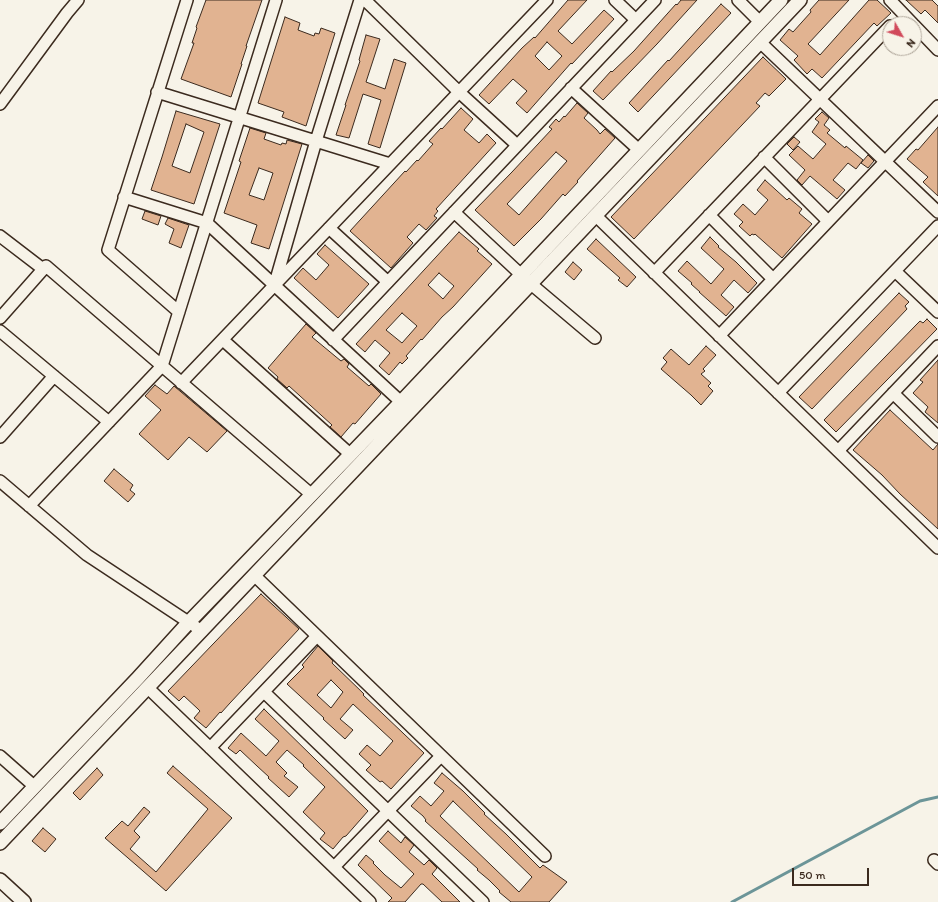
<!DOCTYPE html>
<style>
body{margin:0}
#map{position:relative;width:938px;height:902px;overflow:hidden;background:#f7f3e8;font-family:Itim,sans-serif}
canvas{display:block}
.north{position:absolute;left:882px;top:16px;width:40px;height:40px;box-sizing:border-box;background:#f7f3e8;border:1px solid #aca397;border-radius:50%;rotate:129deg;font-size:11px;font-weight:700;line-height:16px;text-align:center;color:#3b2a1e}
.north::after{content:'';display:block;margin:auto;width:14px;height:18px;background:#d1495b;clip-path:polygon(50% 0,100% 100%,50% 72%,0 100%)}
.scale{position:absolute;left:792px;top:868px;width:77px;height:18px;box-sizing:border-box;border:2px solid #3b2a1e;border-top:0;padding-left:5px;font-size:12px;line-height:14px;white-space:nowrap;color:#3b2a1e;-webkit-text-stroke:3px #f7f3e8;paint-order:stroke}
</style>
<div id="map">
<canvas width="938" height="902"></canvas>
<div class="north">N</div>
<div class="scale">50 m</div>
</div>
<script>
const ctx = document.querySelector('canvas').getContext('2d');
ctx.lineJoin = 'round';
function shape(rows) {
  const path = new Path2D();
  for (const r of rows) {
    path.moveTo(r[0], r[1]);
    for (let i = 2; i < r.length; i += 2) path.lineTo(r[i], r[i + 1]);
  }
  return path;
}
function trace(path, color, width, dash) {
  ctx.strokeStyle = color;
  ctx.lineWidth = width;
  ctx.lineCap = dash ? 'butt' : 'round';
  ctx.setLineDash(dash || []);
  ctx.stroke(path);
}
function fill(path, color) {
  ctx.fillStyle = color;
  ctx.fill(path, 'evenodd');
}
trace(shape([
 [732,902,920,801,938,797]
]), '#6c9598', 3);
const building = shape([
 [206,0,262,0,246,46,247,46,241,64,242,64,231,97,181,79,194,43,192,43,197,28,196,27,206,0],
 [568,0,587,0,558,31,572,44,604,10,614,19,572,64,571,63,527,113,516,103,527,91,513,79,489,104,479,95,522,48,534,37,535,38,568,0],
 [547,42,562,56,549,70,535,56,547,42],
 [681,0,697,0,657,44,603,100,593,91,611,71,612,72,634,51,676,4,677,5,681,0],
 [819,0,849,0,808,44,820,55,869,0,877,0,891,13,877,26,874,23,822,78,812,69,807,74,794,60,798,56,780,40,789,29,793,32,811,12,810,10,819,0],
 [906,0,932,0,938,6,938,23,925,10,921,14,906,0],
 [721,4,731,13,638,112,629,103,668,60,669,61,721,4],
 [285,17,300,23,298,30,314,36,315,33,319,34,321,28,335,33,306,126,282,117,284,112,258,103,285,17],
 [366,35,380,39,366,82,385,89,394,59,406,63,380,148,368,144,381,100,363,94,349,138,336,135,346,105,345,105,360,61,359,60,366,35],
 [763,57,786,79,769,96,765,93,756,103,760,106,634,239,611,217,763,57],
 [577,103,588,113,584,118,597,130,600,134,605,129,615,138,577,181,578,182,565,196,563,194,541,219,514,246,475,210,512,172,552,129,549,127,556,119,559,122,564,116,565,117,577,103],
 [556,152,567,161,519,215,507,204,556,152],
 [461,108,473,119,464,130,479,143,487,134,496,143,436,209,438,211,434,216,437,218,426,230,419,224,407,237,413,243,391,268,350,231,405,171,406,172,417,160,418,161,433,144,429,141,441,128,442,129,461,108],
 [176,111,220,124,194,204,151,190,162,157,176,111],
 [186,124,204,132,190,173,172,166,186,124],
 [822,112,829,118,824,125,830,130,827,133,845,148,846,146,863,160,856,169,848,163,833,180,845,190,837,199,810,176,802,185,797,180,805,170,789,155,798,146,813,159,826,144,812,132,819,122,815,119,822,112],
 [938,127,938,196,923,182,928,177,907,159,916,149,918,150,938,127],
 [250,128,266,133,264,139,281,145,282,143,286,144,287,140,302,144,269,249,251,243,257,225,224,213,241,162,239,161,250,128],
 [259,168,273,173,264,200,249,195,259,168],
 [794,137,800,142,793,150,787,144,794,137],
 [868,155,874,161,868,168,861,163,868,155],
 [765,180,787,200,789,198,802,209,799,213,812,224,782,258,755,234,754,235,752,234,750,236,739,226,743,222,734,214,743,204,755,215,768,200,757,190,765,180],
 [145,211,161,216,158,225,142,219,145,211],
 [168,218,189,225,181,248,169,243,174,229,165,224,168,218],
 [459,232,479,249,477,251,492,264,453,307,442,317,422,340,421,339,406,356,408,358,402,364,400,362,389,375,379,366,390,353,375,340,365,352,356,344,459,232],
 [439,273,454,286,443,299,428,285,439,273],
 [402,313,417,326,402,343,386,330,402,313],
 [710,237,719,246,718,247,736,262,757,283,748,293,734,280,721,295,734,307,726,316,699,292,700,292,691,284,692,283,678,271,687,261,711,284,724,269,701,248,710,237],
 [596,239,636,277,627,287,618,280,620,278,587,249,596,239],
 [325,245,369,284,338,318,294,278,303,268,316,280,329,265,317,254,325,245],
 [573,262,582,270,574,280,565,272,573,262],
 [899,293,909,302,905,306,907,309,812,409,799,397,899,293],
 [927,319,937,329,836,432,824,420,916,325,920,321,923,323,927,319],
 [306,324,316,333,312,337,341,361,344,359,349,364,347,367,369,386,371,384,381,394,355,424,353,423,341,437,330,427,332,425,289,386,287,388,277,379,278,377,268,368,306,324],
 [706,346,716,355,703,369,705,371,701,374,711,383,708,386,713,391,701,405,691,395,661,369,667,362,663,358,671,349,689,365,706,346],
 [938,360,938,423,925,412,928,407,913,393,923,382,920,380,938,360],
 [155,385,167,394,174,386,227,431,207,452,189,437,168,460,139,434,161,410,145,396,155,385],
 [890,410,933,450,938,444,938,529,900,494,882,475,853,450,890,410],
 [114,469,133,485,130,490,135,494,128,502,104,481,114,469],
 [261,594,299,629,230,703,221,713,220,712,206,728,194,718,200,711,198,709,184,696,179,701,168,691,261,594],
 [318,646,333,661,332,663,364,694,363,695,424,753,391,789,382,781,380,782,366,770,371,765,359,754,367,745,380,756,393,741,353,704,340,719,353,730,345,739,323,719,324,718,312,707,287,684,304,667,302,665,318,646],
 [331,680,343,692,331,708,317,695,331,680],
 [264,709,368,811,346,836,343,837,333,849,320,839,325,833,303,812,325,787,303,766,304,765,287,750,276,762,287,773,284,776,298,787,289,797,268,778,269,777,257,766,240,750,236,754,228,748,241,733,266,756,279,741,255,719,264,709],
 [173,766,232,818,166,891,105,838,122,821,128,826,144,807,150,812,134,831,140,837,130,849,156,872,208,809,167,773,173,766],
 [97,768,103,775,80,800,73,793,97,768],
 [442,773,463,791,485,813,484,814,506,834,540,868,543,865,567,882,549,902,511,902,499,892,500,891,489,880,477,870,478,869,425,821,426,820,423,816,411,806,420,796,431,806,444,791,434,783,442,773],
 [453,801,532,877,519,892,440,816,453,801],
 [43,828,56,839,45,852,32,841,43,828],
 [388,831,401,843,405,837,414,845,409,852,424,865,429,860,437,868,432,874,460,902,442,902,423,884,421,884,405,902,388,902,392,898,358,865,366,855,374,862,373,863,385,875,401,888,414,874,379,841,388,831]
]);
fill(building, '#e1b391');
trace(building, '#3b2a1e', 1);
const minor = shape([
 [365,0,459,92,517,145],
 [615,0,636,20],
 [738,0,760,22],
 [890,0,913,24],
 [914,25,938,50],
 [760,42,938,212],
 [571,88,639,150],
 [157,92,390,164],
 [0,104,67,13,78,0],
 [764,157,828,221],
 [124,197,207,223,401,402],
 [454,212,531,284,595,338],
 [595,215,938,548],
 [709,215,773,279],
 [329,228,388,282],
 [0,236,43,269],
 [895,271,938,312],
 [654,273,890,26],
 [275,283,316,141,360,0],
 [179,312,108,250,187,0],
 [0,318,46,266,312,495],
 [0,331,109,422],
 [719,336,938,106],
 [223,340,350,454],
 [333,340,655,0],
 [181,383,547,0],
 [778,393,938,226],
 [893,393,938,437],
 [0,437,54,376],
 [838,451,938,346],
 [0,481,87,555,202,631],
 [29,506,162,366,276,0],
 [254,575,545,856],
 [148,688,370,902],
 [264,692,483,902],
 [210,748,317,636],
 [0,756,34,786],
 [934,860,938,864],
 [334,867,441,756]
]);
const tertiary = shape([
 [0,823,138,678,189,622,401,402,781,0],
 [0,843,800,0],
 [0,880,24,902]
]);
trace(minor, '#3b2a1e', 14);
trace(tertiary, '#3b2a1e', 16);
trace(minor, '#f7f3e8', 11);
trace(tertiary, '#f7f3e8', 13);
</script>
